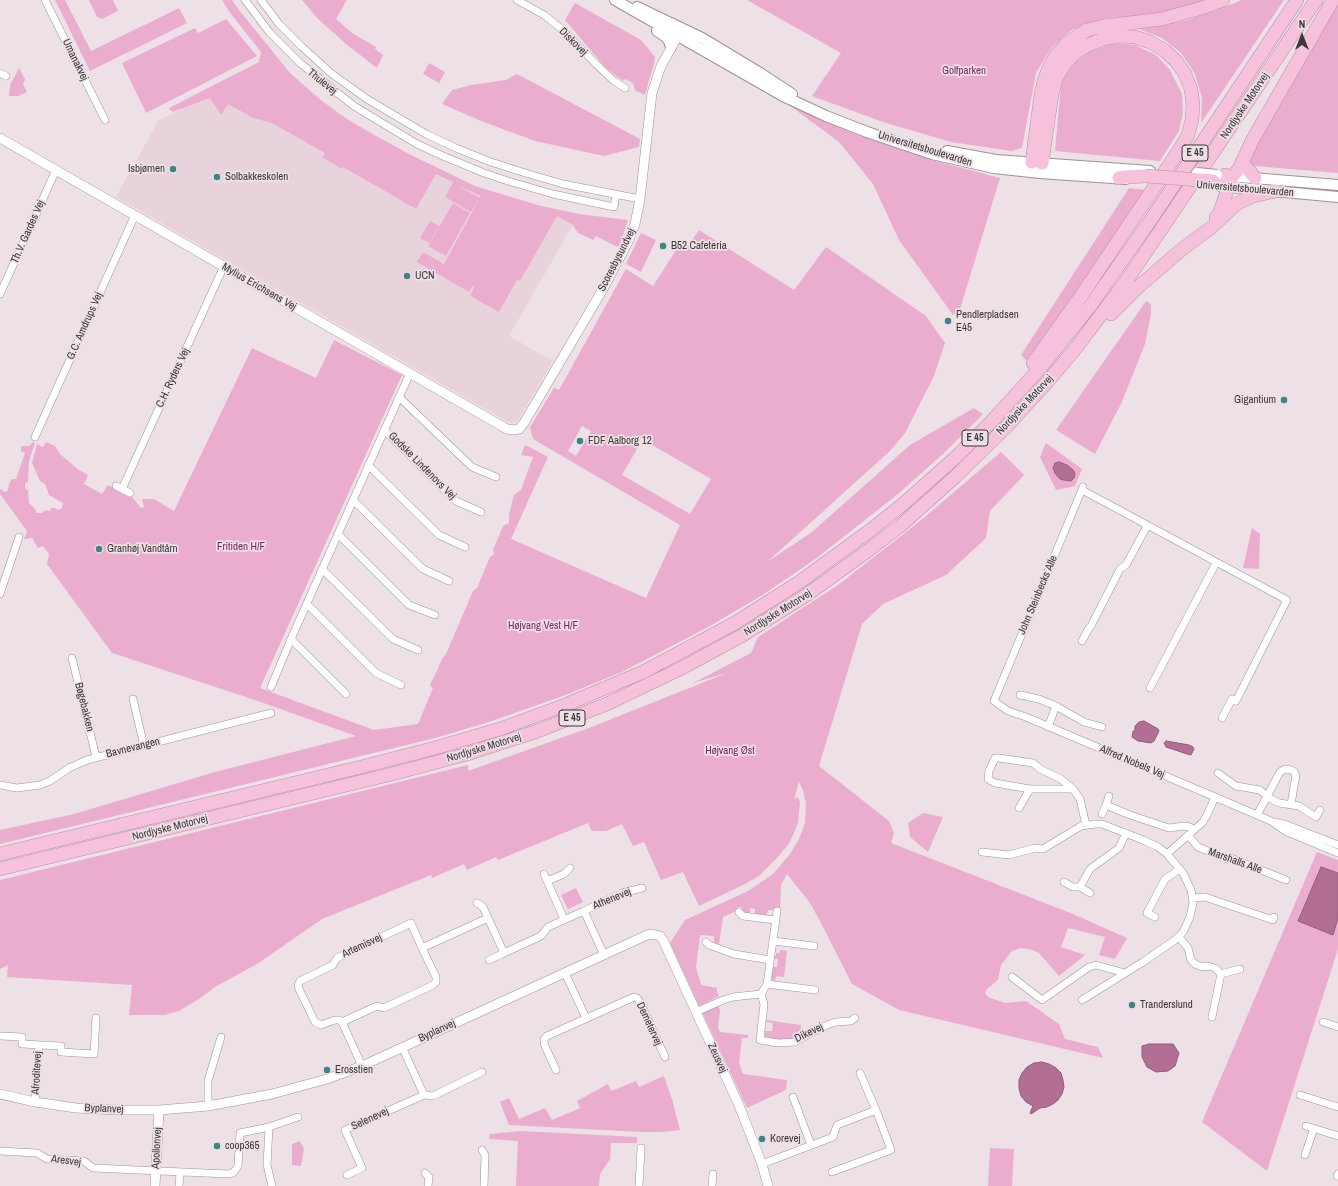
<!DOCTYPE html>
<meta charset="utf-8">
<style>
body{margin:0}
#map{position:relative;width:1338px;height:1186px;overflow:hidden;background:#ede0e7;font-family:"Archivo Narrow",sans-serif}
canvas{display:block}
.north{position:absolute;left:1282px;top:16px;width:40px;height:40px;-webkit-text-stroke:3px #ede0e7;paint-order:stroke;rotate:0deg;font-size:11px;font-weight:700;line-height:16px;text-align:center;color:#3c3739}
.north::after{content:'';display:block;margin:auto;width:14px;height:18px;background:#3c3739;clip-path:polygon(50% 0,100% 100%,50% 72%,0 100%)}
</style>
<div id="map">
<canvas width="1338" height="1186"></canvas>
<div class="north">N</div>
</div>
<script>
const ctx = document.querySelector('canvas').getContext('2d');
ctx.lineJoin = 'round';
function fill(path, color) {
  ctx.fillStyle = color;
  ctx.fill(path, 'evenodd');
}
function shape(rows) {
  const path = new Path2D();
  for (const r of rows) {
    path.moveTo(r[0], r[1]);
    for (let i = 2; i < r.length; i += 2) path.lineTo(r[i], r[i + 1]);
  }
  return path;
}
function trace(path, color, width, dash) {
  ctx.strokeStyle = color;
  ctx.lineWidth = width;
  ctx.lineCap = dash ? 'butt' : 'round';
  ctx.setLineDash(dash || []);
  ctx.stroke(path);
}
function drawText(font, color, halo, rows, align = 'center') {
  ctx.font = font + ' "Archivo Narrow",sans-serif';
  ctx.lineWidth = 3.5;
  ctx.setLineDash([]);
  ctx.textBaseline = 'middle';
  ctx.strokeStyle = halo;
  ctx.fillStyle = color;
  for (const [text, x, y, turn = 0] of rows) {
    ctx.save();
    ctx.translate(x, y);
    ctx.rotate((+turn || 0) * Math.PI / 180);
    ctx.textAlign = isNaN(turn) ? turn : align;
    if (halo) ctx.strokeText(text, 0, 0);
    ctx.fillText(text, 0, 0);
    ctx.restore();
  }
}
fill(shape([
 [238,84,365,130,409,154,475,186,537,205,579,214,509,336,553,361,517,422,510,423,116,197,158,121,185,107]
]), '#e8d3dd');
fill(shape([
 [55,0,65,0,91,51,179,8,187,23,90,71],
 [89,0,113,0,118,11,102,19,97,17],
 [222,0,232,0,239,10,290,73,322,101,347,119,376,136,409,154,475,186,537,205,579,214,628,220,619,247,613,245,596,236,593,240,578,233,572,224,557,216,520,281,517,280,499,312,470,296,474,287,472,286,469,292,417,262,423,252,444,264,481,196,457,185,480,198,471,212,445,197,453,182,436,174,416,209,343,167,342,169,322,157,325,153,272,123,253,118,228,104,221,115,210,98,172,112,169,108,259,62,261,52,231,14],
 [302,0,347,0,336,19,352,33,376,47,375,49,383,55,377,68,346,44,318,19],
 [747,0,1208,0,1156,15,1107,18,1072,30,1052,47,1036,73,1022,148,1011,151,951,142,883,122,812,96,841,53],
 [1241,0,1284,0,1201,123,1202,98,1195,74,1181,53,1162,38,1139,29,1188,20,1235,3],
 [1338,2,1338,173,1255,166,1250,162,1251,156],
 [575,3,641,40,655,57,654,64,649,80,645,95,635,90,633,83,625,79,623,81,605,67,565,20],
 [226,19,257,56,146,113,122,63,195,28,198,33],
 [1114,43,1135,45,1156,55,1170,70,1182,94,1183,113,1179,131,1160,161,1055,151,1061,83,1072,65,1089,52],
 [429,63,445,72,439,83,423,74],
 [19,68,25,79,23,84,27,92,18,96,9,96,10,85],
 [517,74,640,139,639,147,604,156,535,141,481,121,442,104,452,90,471,85,506,80],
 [789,105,858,135,928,159,1000,178,960,309,953,315,899,240,873,184,839,142],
 [1129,188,1147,190,1043,341,1027,361,1021,355],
 [453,203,470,213,446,256,428,246],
 [430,221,439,226,429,243,420,238],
 [699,230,794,290,826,247,926,316,945,343,934,376,905,433,890,451,767,562,812,532,910,445,974,408,983,414,944,453,898,494,814,560,761,596,710,626,622,672,563,696,489,722,435,738,0,844,0,830,74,814,215,772,356,736,255,700,112,653,47,564,49,554,43,546,38,548,32,538,24,539,27,531,0,494,0,489,5,492,8,490,9,484,12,479,16,479,25,453,21,451,21,447,22,446,29,446,33,442,35,443,29,461,28,482,25,484,25,488,28,490,29,503,34,508,37,513,42,513,46,510,50,511,51,508,55,508,58,510,62,508,63,503,49,495,45,484,40,481,32,463,37,444,43,447,46,442,55,446,60,454,79,470,88,475,84,484,102,494,108,485,132,497,141,508,144,507,142,499,154,499,174,511,252,348,316,378,334,340,402,375,260,688,374,730,418,724,433,688,430,686,431,682,435,675,442,659,446,654,473,591,477,588,490,557,494,554,493,550,503,526,509,523,509,514,514,495,521,490,533,457,521,455,525,445,548,457,511,539,646,598,680,525,533,439,530,427,554,388,559,390,626,269,653,286,680,244,687,248],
 [582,426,591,431,576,456,568,451],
 [635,435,711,479,690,514,622,475,637,449,630,444],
 [641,233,656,240,641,272,626,264],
 [1146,301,1151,304,1151,314,1145,344,1121,404,1095,454,1056,430],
 [1046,443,1082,469,1075,486,1056,490,1040,457],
 [1001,452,1024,475,990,511,986,538,946,575,883,604,862,624,819,766,889,821,894,833,891,843,1073,914,1127,938,1115,959,1099,955,1105,937,1068,928,1061,947,1085,955,1059,976,1039,953,1033,950,1021,948,1012,951,1001,965,998,980,987,989,985,993,988,997,1005,1003,1026,1001,1059,1024,1065,1039,1098,1047,1103,1058,899,1010,852,984,820,921,810,903,787,874,781,885,780,911,768,910,767,915,755,914,755,909,750,908,750,913,743,912,741,907,738,907,734,912,723,917,719,944,714,942,714,936,700,935,696,967,701,985,717,988,717,992,719,996,699,1006,670,943,685,920,748,891,773,874,790,854,799,839,805,823,806,804,803,790,799,782,794,799,798,797,800,802,798,823,790,842,778,857,759,876,743,885,699,906,683,872,661,880,644,842,633,846,622,824,606,831,592,831,588,823,498,860,496,857,467,870,464,864,432,878,431,875,322,919,257,964,215,987,199,999,179,1011,164,1015,129,1015,132,985,7,977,8,965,0,969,0,880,468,765,468,771,589,728,727,673,693,683,751,653,758,637,838,585,920,521],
 [1252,528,1260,534,1259,569,1243,568],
 [923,813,943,817,928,852,910,837,908,823],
 [1317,852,1338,860,1338,949,1267,1171,1202,1122],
 [576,888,583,902,568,909,561,895],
 [780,950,787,951,784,977,776,976,775,982,773,981,771,977,772,967,777,967,778,959,773,958,774,956,776,956,776,953,780,953],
 [718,1005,720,1010,718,1028,720,1032,748,1035,748,1038,742,1038,739,1063,743,1074,787,1080,786,1090,747,1108,702,1012],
 [766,1020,801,1025,800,1036,791,1039,779,1040,767,1039,765,1037,765,1031,772,1031,773,1023,766,1022],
 [664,1076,672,1099,680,1130,662,1132,641,1132,509,1125,500,1102,509,1098,519,1119,545,1108,552,1120,580,1108,577,1101,608,1084,611,1091,636,1081,639,1087],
 [521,1131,637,1137,637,1143,611,1143,610,1159,600,1174,599,1186,516,1186,518,1141,489,1139,490,1134],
 [300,1141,304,1149,301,1166,292,1165,292,1144],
 [990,1148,1014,1149,1012,1186,988,1186]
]), '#ebadce');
const water = shape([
 [1059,462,1067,465,1073,470,1075,473,1074,478,1071,481,1064,480,1060,479,1055,473,1053,468,1055,463,1059,462],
 [1144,721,1158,729,1159,731,1154,741,1151,743,1138,741,1132,737,1133,731,1135,731,1135,726,1139,722,1144,721],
 [1166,741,1189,745,1193,747,1194,749,1191,755,1187,754,1166,747,1164,743,1166,741],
 [1321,867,1338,873,1338,918,1333,935,1298,921,1321,867],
 [1149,1044,1173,1044,1179,1053,1175,1066,1168,1071,1156,1072,1147,1067,1142,1057,1142,1046,1149,1044],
 [1042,1062,1049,1064,1056,1068,1061,1073,1063,1080,1064,1087,1062,1094,1058,1100,1053,1104,1047,1107,1040,1108,1031,1114,1030,1113,1033,1106,1026,1102,1021,1096,1019,1088,1019,1080,1022,1073,1027,1067,1034,1063,1042,1062]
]);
fill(water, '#b36e94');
trace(water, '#8f5e79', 1);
const minor = shape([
 [45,0,105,120],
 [245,0,270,33,300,63,354,106,417,144,443,156,484,173,508,181,553,194,614,207,616,195],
 [261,0,279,24,301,46,332,74,367,99,426,134,456,148,488,161,522,172,563,184,640,199],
 [517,0,544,15,564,31,596,64,614,81,625,88],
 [0,73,6,76],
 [0,294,56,170],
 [399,397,472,467,496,477],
 [384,430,456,501,481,512],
 [35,437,135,215],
 [368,465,439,535,465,547],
 [116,486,130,493],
 [1083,487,994,701,1008,711,1026,717,1215,797,1271,821,1285,831,1338,853],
 [122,489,224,266],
 [1082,490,1287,600,1236,701,1232,699,1222,718],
 [353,500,423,569,449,581],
 [338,534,409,605,435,615],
 [322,569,393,639,418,650],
 [0,594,19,537],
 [307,604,376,673,401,685],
 [291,639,346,694],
 [1082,641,1089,628,1091,626,1115,579,1120,569,1126,565,1147,526],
 [72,658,96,757],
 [271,687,291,639,410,373],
 [1150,688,1216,563],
 [1020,695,1039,699,1056,706,1084,722,1102,727],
 [133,699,144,746],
 [1048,727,1056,706],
 [1218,773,1236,786,1260,790,1269,798,1279,803,1299,806,1316,817,1320,810],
 [0,785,17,788,40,785,50,781,69,768,87,760,271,713],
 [1073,789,1061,779,1040,769,1033,763,999,758,995,758,989,771,988,779,995,783,1030,789,1073,789,1080,799,1086,825],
 [1109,796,1106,805,1130,815,1169,828,1184,826,1190,827,1194,830],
 [1019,808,1030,789],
 [1102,814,1106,805],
 [1257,815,1280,772,1285,769,1292,770,1294,772,1296,775,1291,804],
 [1275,822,1287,825,1338,845],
 [1188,835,1198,847,1227,859,1231,858,1286,880],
 [982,852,1009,855,1035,848,1043,849,1081,826,1096,824,1102,824,1143,840,1158,847,1167,854,1183,873,1191,890,1193,903,1190,917,1183,932,1175,940,1143,962,1082,1000],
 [1167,854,1203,822,1207,815,1215,797],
 [544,874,564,919],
 [547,881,564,874,570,868],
 [1064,882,1073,887,1080,887,1090,893],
 [1080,887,1090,869,1119,848,1126,833],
 [1193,898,1205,897,1273,920,1274,917],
 [477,903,483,907,488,918],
 [584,911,622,893,642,888],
 [777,911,767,984,761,994,764,1004,760,1040,778,1043,794,1042,804,1037,827,1025,836,1022,851,1021,855,1018],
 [739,912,743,916,775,920],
 [1155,917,1147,913,1165,879,1180,869],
 [1179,937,1188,948,1191,960,1195,964,1202,967,1208,966,1215,968,1221,974,1212,1017],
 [773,941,814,946],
 [706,942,709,945,734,954,770,960],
 [489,960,504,953],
 [565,973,586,1018],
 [1221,974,1240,969],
 [1012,977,1042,1000,1089,967,1096,965,1125,973],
 [767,984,815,990],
 [696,1012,723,1000,733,997,761,994],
 [342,1022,339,1020,335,1020,321,1025,315,1022,299,989,298,985,300,981,333,965,337,958,411,923,422,948],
 [1323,1022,1338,1027],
 [0,1036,22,1037,22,1044,61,1046,61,1052,94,1054,96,1018],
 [402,1047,424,1095],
 [362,1066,342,1022,377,1006,384,1008,433,985,436,982,436,977,422,948,488,918,504,953,541,936,548,927,584,911,604,955],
 [556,1070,545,1046,544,1043,544,1039,547,1036,634,997,637,998,640,1002,665,1057],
 [1300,1095,1338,1107],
 [793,1097,811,1145],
 [35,1102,39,1045],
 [208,1106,208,1081,221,1037],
 [1306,1126,1338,1136],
 [269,1127,267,1165,272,1186],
 [482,1150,485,1155,484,1186],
 [0,1151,37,1153,47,1159,84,1161,93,1168,228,1174,233,1173,238,1166,240,1133,269,1127,298,1117],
 [1305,1155,1314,1128],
 [762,1164,833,1137,837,1125,876,1110],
 [832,1172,891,1150,878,1115,860,1073],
 [425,1173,429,1177,428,1186],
 [347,1175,362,1168,345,1130,424,1095,433,1096,482,1072],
 [1337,1176,1338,1174],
 [179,1186,180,1173],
 [639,1186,641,1148],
 [712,1186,713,1174]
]);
const tertiary = shape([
 [0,138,507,429,513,430,519,429,524,423,603,289,627,244,635,224,640,199,652,93,661,66,675,41],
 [0,1094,35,1102,76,1108,117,1110,159,1110,208,1106,272,1094,327,1079,362,1066,647,935,652,934,660,936,663,940,738,1103,762,1164,768,1186],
 [155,1186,159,1110]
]);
const secondary = shape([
 [615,0,783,96,826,116,867,132,932,154,994,168,1040,173,1126,179],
 [637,7,702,38,760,73,792,94],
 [657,31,666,37,669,41,671,47],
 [947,151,996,160,1150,171],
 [1228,176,1338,185],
 [1220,186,1338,197]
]);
const motorway = shape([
 [1032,162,1041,94,1044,81,1048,70,1056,55,1066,44,1087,30,1104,26,1162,19,1202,8,1223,0],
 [1242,162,1255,178],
 [1119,178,1125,177,1146,176],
 [1213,181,1222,181,1230,179,1239,169,1253,139,1333,0],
 [1216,217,1220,212,1226,194,1227,187,1225,175],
 [1111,314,1136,289,1181,250,1212,227,1236,204,1253,196,1276,191],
 [1033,363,1081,296,1180,149,1188,135,1192,120,1193,104,1191,89,1185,74,1176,61,1164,50,1150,42,1135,37,1119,36,1103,39,1088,45,1075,53,1064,65,1056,79,1052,94,1042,163],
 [0,854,361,767,435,748,500,729,565,705,643,672,735,623,801,581,872,529,902,505,956,457,991,422,1042,366,1091,305,1152,218,1297,0],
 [0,869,392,774,467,754,535,732,607,704,680,669,743,635,808,594,866,552,899,527,956,476,1008,425,1049,380,1076,348,1127,280,1316,0]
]);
trace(minor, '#9e9298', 8);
trace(tertiary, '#9e9298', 10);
trace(secondary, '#9e9298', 12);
trace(motorway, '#b491a2', 14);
trace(minor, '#fff', 7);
trace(tertiary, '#fff', 9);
trace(secondary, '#fff', 10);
trace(motorway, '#f5c1db', 13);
const secondaryBridge = shape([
 [1197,173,1217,175]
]);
const motorwayBridge = shape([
 [1146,176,1213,181]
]);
trace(secondaryBridge, '#9e9298', 12, []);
trace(motorwayBridge, '#b491a2', 14, []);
trace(secondaryBridge, '#fff', 10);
trace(motorwayBridge, '#f5c1db', 13);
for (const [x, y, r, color] of [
 [173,169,4,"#3c8584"],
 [217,177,4,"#3c8584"],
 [663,246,4,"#3c8584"],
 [407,276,4,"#3c8584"],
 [948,321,4,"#3c8584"],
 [1284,400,4,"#3c8584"],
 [580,441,4,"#3c8584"],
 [99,549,4,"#3c8584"],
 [1132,1005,4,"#3c8584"],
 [327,1070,4,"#3c8584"],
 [762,1139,4,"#3c8584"],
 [217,1146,4,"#3c8584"]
]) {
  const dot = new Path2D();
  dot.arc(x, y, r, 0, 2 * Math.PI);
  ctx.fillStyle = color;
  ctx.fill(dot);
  trace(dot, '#ede0e7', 1.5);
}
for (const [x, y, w] of [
 [1195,153,26],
 [975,438,26],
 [572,718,26]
]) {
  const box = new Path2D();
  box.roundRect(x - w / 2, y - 8, w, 16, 3);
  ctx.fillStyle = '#ede0e7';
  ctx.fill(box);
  trace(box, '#3c3739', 1);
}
drawText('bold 10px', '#3c3739', null, [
 ["E 45",1195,153],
 ["E 45",975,438],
 ["E 45",572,718]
]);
drawText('11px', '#3c3739', '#ede0e7', [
 ["Diskovej",573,42,45],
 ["Umanakvej",75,60,64],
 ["Thulevej",322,82,39],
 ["Nordjyske Motorvej",1245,106,-56],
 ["Universitetsboulevarden",925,149,17],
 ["Universitetsboulevarden",1245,189,5],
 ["Th.V. Gardes Vej",28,232,-66],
 ["Scoresbysundvej",617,260,-63],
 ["Mylius Erichsens Vej",259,287,30],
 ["G.C. Amdrups Vej",85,326,-66],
 ["C.H. Ryders Vej",173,378,-65],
 ["Nordjyske Motorvej",1025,405,-47],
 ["Godske Lindenovs Vej",422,466,45],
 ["John Steinbecks Alle",1038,595,-67],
 ["Nordjyske Motorvej",778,613,-32],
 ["Bøgebakken",84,707,76],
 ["Bavnevangen",133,748,-14],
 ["Nordjyske Motorvej",484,748,-17],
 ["Alfred Nobels Vej",1132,762,23],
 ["Nordjyske Motorvej",170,828,-14],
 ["Marshalls Alle",1235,861,20],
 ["Athenevej",612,899,-22],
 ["Artemisvej",362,946,-25],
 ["Demetervej",649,1024,65],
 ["Byplanvej",437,1031,-25],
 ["Dikevej",809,1033,-26],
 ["Zeusvej",717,1058,65],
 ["Afroditevej",37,1073,-87],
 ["Byplanvej",104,1109,3],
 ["Selenevej",370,1119,-25],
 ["Apollonvej",157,1148,-87],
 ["Aresvej",66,1161,7]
]);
drawText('11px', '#7a275a', '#ede0e7', [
 ["Golfparken",964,71],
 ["Fritiden H/F",241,547],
 ["Højvang Vest H/F",543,626],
 ["Højvang Øst",730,751]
]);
drawText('11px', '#3c3739', '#ede0e7', [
 ["Isbjørnen",165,169,"right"],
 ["Solbakkeskolen",225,177],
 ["B52 Cafeteria",671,246],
 ["UCN",415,276],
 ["Pendlerpladsen",956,315],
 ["E45",956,328],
 ["Gigantium",1276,400,"right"],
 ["FDF Aalborg 12",588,441],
 ["Granhøj Vandtårn",107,549],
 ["Tranderslund",1140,1005],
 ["Erosstien",335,1070],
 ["Korevej",770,1139],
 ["coop365",225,1146]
], 'left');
</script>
